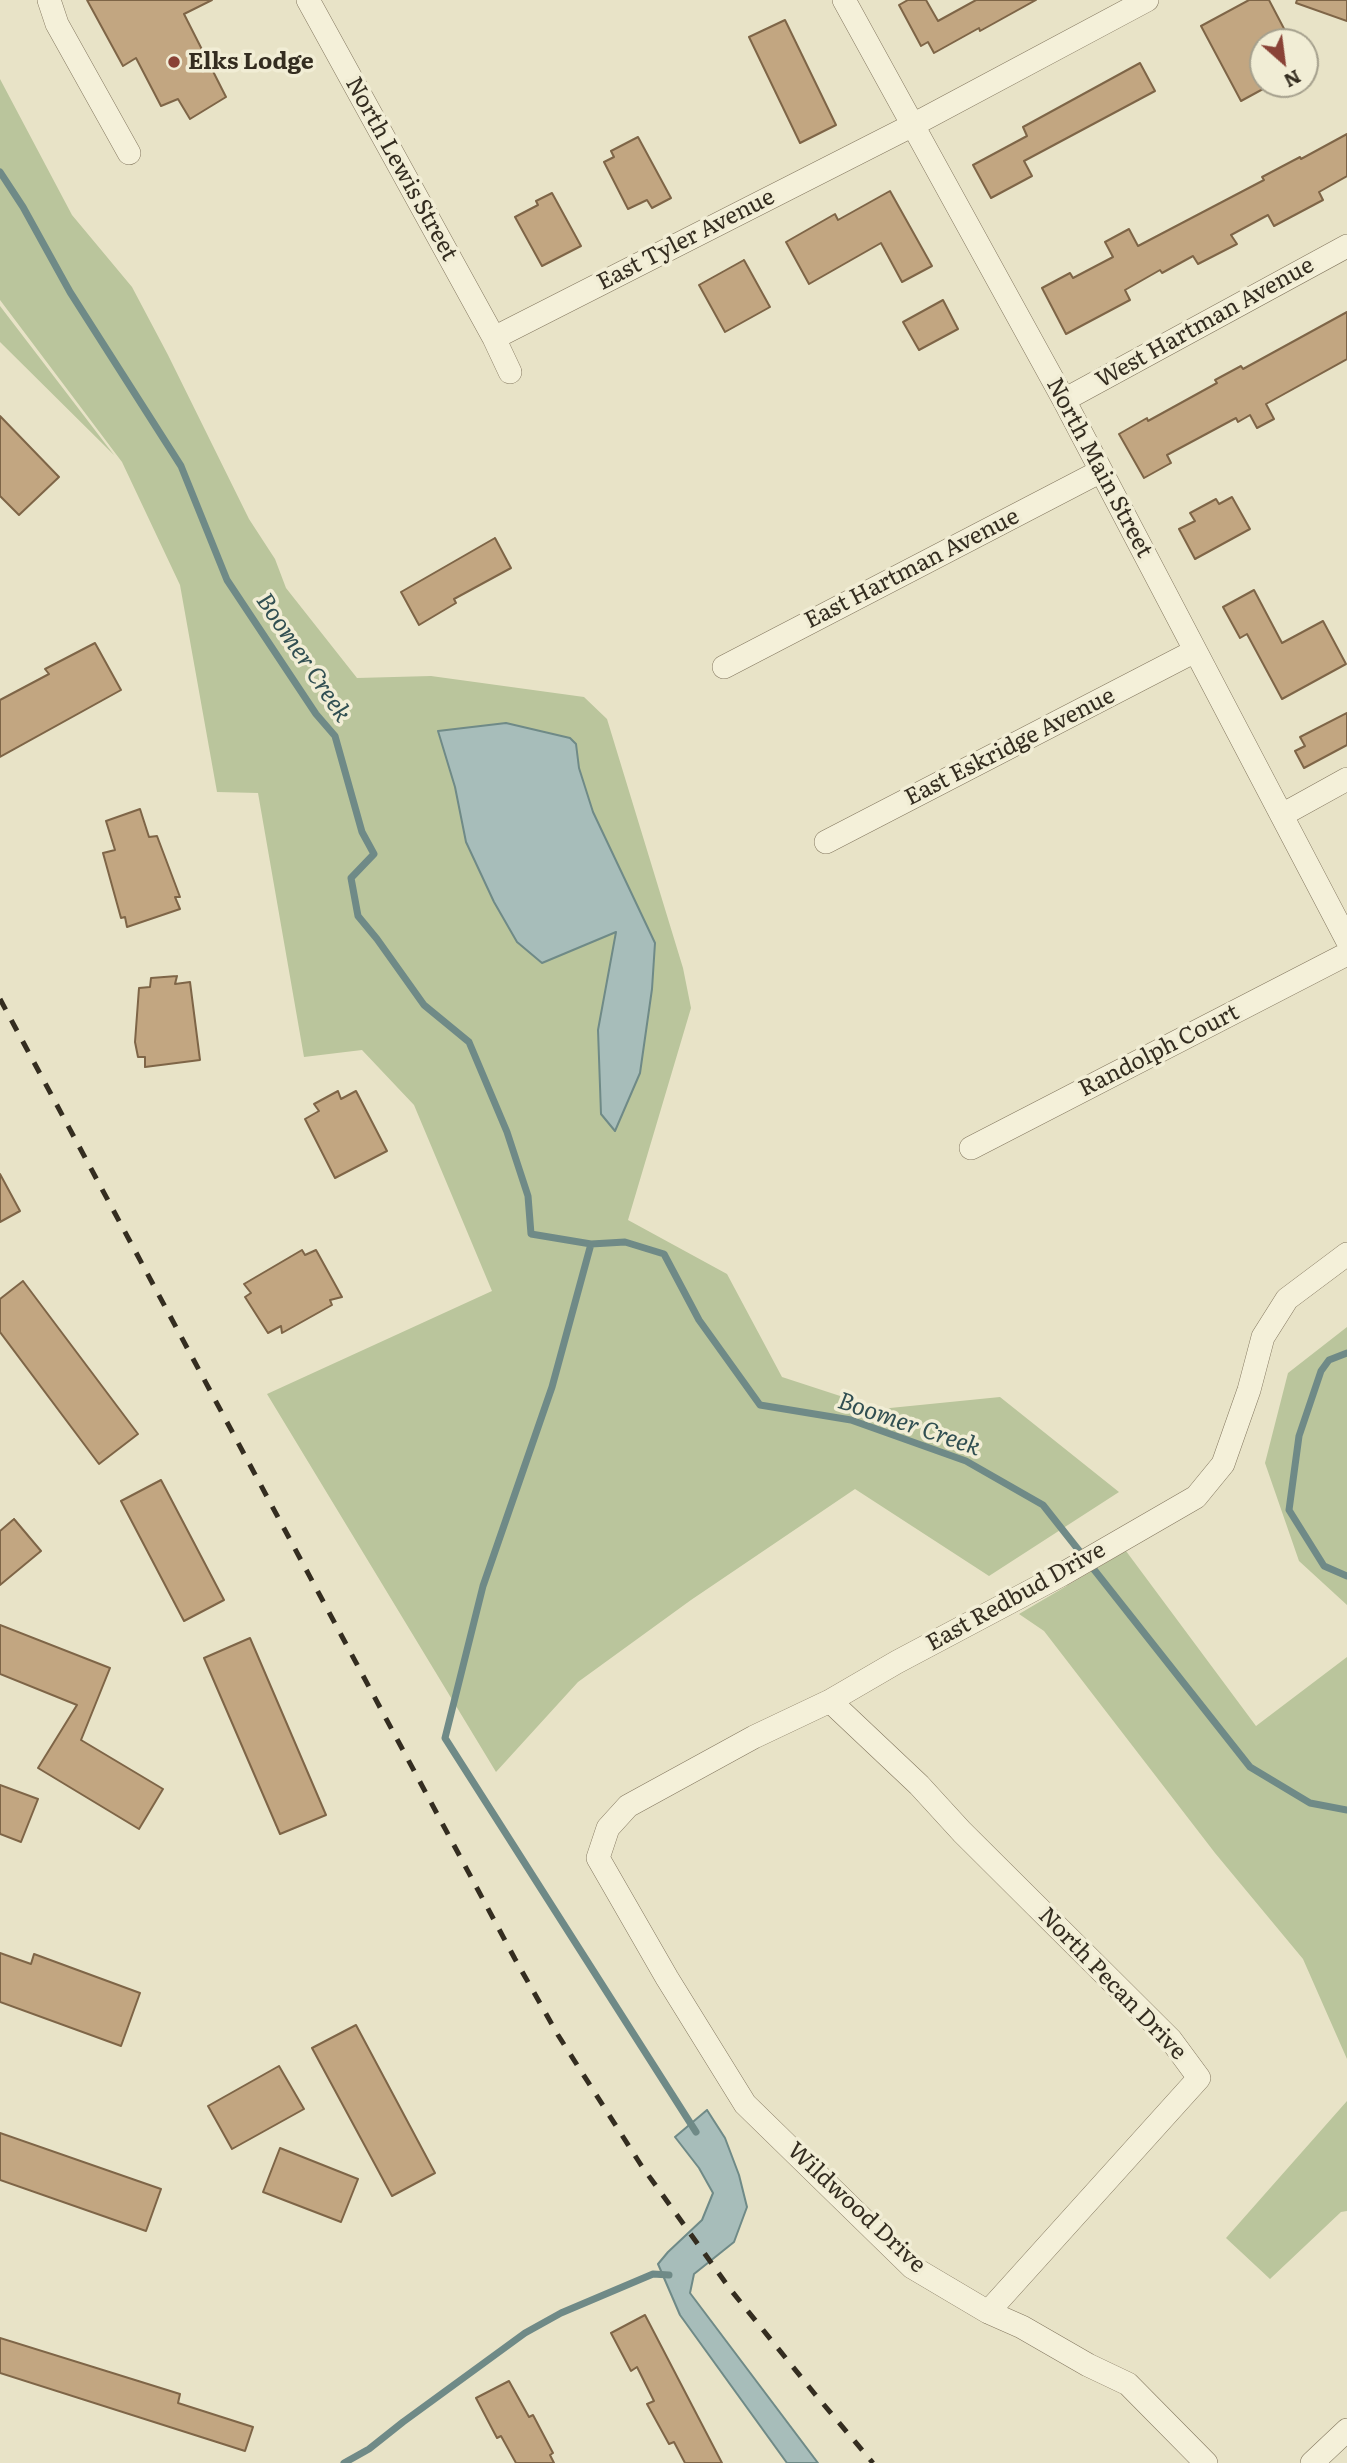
<!DOCTYPE html>
<style>
body{margin:0}
#map{position:relative;width:1347px;height:2463px;overflow:hidden;background:#e8e3c7;font-family:Literata,serif}
canvas{display:block}
.north{position:absolute;left:1249px;top:28px;width:70px;height:70px;box-sizing:border-box;background:#f1edd5;border:2px solid #a5a08d;border-radius:50%;rotate:152deg;font-size:19px;font-weight:700;line-height:28px;text-align:center;color:#342d20}
.north::after{content:'';display:block;margin:auto;width:24px;height:32px;background:#894236;clip-path:polygon(50% 0,100% 100%,50% 72%,0 100%)}
</style>
<div id="map">
<canvas width="1347" height="2463"></canvas>
<div class="north">N</div>
</div>
<script>
const ctx = document.querySelector('canvas').getContext('2d');
ctx.lineJoin = 'round';
function fill(path, color) {
  ctx.fillStyle = color;
  ctx.fill(path, 'evenodd');
}
function shape(rows) {
  const path = new Path2D();
  for (const r of rows) {
    path.moveTo(r[0], r[1]);
    for (let i = 2; i < r.length; i += 2) path.lineTo(r[i], r[i + 1]);
  }
  return path;
}
function trace(path, color, width, dash) {
  ctx.strokeStyle = color;
  ctx.lineWidth = width;
  ctx.lineCap = dash ? 'butt' : 'round';
  ctx.setLineDash(dash || []);
  ctx.stroke(path);
}
function drawText(font, color, halo, rows, align = 'center') {
  ctx.font = font + ' Literata,serif';
  ctx.lineWidth = 7;
  ctx.setLineDash([]);
  ctx.textBaseline = 'middle';
  ctx.strokeStyle = halo;
  ctx.fillStyle = color;
  for (const [text, x, y, turn = 0] of rows) {
    ctx.save();
    ctx.translate(x, y);
    ctx.rotate((+turn || 0) * Math.PI / 180);
    ctx.textAlign = isNaN(turn) ? turn : align;
    if (halo) ctx.strokeText(text, 0, 0);
    ctx.fillText(text, 0, 0);
    ctx.restore();
  }
}
fill(shape([
 [0,79,72,215,132,287,168,355,249,519,275,559,286,588,357,678,431,676,584,697,607,719,683,968,691,1008,628,1220,727,1274,782,1377,880,1409,1000,1397,1119,1492,989,1576,855,1489,691,1600,578,1682,496,1772,267,1394,492,1291,414,1105,362,1050,304,1057,258,793,217,792,180,585,122,462,0,300],
 [0,306,114,455,0,342],
 [1347,1327,1347,1605,1299,1561,1265,1463,1288,1373],
 [1126,1551,1256,1726,1347,1657,1347,2059,1303,1959,1215,1853,1044,1631,1019,1614],
 [1347,2101,1347,2211,1341,2212,1270,2279,1226,2238]
]), '#bac59c');
const water = shape([
 [506,723,570,738,576,744,579,768,593,812,655,943,652,989,640,1073,615,1131,601,1114,598,1030,616,932,542,963,517,942,494,902,466,842,455,787,438,731,506,723],
 [707,2110,725,2138,739,2175,747,2207,734,2242,694,2274,690,2293,818,2463,787,2463,680,2315,658,2264,668,2252,702,2220,713,2193,699,2168,675,2137,707,2110]
]);
fill(water, '#a7bdba');
trace(water, '#6f8a87', 2);
trace(shape([
 [0,172,23,207,70,292,181,466,227,580,316,714,335,736,362,832,374,854,351,878,358,916,377,939,424,1005,469,1042,507,1132,528,1196,531,1234,591,1244,625,1242,664,1254,699,1320,760,1405,851,1420,966,1461,1043,1505,1250,1767,1310,1803,1347,1810],
 [591,1244,552,1387,483,1586,445,1738,696,2132],
 [1347,1353,1329,1360,1321,1371,1299,1436,1289,1510,1324,1566,1347,1576],
 [344,2463,369,2449,403,2422,525,2333,561,2313,653,2274,669,2275]
]), '#6f8a87', 7);
const building = shape([
 [87,0,212,0,184,14,226,97,190,119,178,99,161,106,136,58,123,66,87,0],
 [908,0,926,0,938,21,976,0,1036,0,980,31,979,28,934,53,928,42,921,46,899,5,908,0],
 [1249,0,1269,0,1291,42,1263,42,1263,89,1241,101,1201,26,1249,0],
 [1297,0,1347,0,1347,21,1296,3,1297,0],
 [785,20,836,125,800,143,749,37,785,20],
 [1140,63,1155,91,1024,161,1032,176,991,198,973,165,1027,136,1023,127,1140,63],
 [1347,134,1347,176,1319,192,1323,200,1274,226,1268,215,1231,235,1237,244,1198,264,1193,256,1162,273,1160,270,1125,290,1130,300,1066,334,1042,288,1070,273,1073,278,1113,257,1105,242,1129,229,1138,246,1264,180,1262,177,1300,157,1301,159,1347,134],
 [638,137,671,198,652,208,647,200,628,209,604,162,614,157,611,151,638,137],
 [890,191,932,266,902,282,881,243,809,284,786,242,835,214,838,220,890,191],
 [552,193,581,246,542,266,515,217,538,205,536,201,552,193],
 [744,260,770,307,725,332,699,285,744,260],
 [943,300,958,329,919,350,903,322,943,300],
 [1347,312,1347,359,1266,404,1274,419,1257,428,1250,415,1238,422,1236,418,1167,455,1171,463,1144,478,1119,434,1147,418,1148,421,1217,383,1215,380,1241,366,1243,369,1347,312],
 [0,416,59,477,19,515,0,496,0,416],
 [1232,497,1250,529,1195,559,1179,529,1195,521,1190,513,1216,499,1219,504,1232,497],
 [495,538,511,568,454,599,456,603,419,625,401,592,495,538],
 [1254,590,1282,643,1323,621,1346,664,1282,699,1247,634,1240,638,1223,607,1254,590],
 [95,643,121,690,0,757,0,700,49,674,45,669,95,643],
 [1347,713,1347,745,1304,768,1295,751,1305,746,1300,737,1347,713],
 [140,809,149,837,157,836,180,897,175,897,180,909,127,927,125,917,121,918,103,853,115,850,106,821,140,809],
 [177,976,175,984,190,982,200,1060,145,1067,145,1057,138,1057,135,1042,139,988,150,987,151,978,177,976],
 [338,1091,341,1099,356,1091,387,1151,335,1178,305,1119,319,1111,314,1104,338,1091],
 [0,1174,20,1211,0,1222,0,1174],
 [302,1250,305,1255,316,1250,342,1297,330,1300,332,1305,282,1333,281,1326,268,1333,245,1297,251,1293,244,1284,302,1250],
 [23,1281,138,1434,99,1464,0,1332,0,1299,23,1281],
 [161,1480,224,1600,184,1621,121,1501,161,1480],
 [14,1519,41,1551,0,1585,0,1531,14,1519],
 [0,1625,110,1668,81,1740,163,1789,139,1829,38,1768,77,1705,0,1674,0,1625],
 [250,1638,326,1815,280,1834,204,1658,250,1638],
 [0,1785,38,1799,21,1842,0,1834,0,1785],
 [0,1953,31,1964,34,1954,140,1993,121,2046,0,2002,0,1953],
 [356,2025,435,2173,392,2196,312,2048,356,2025],
 [279,2066,304,2109,232,2149,208,2106,279,2066],
 [0,2133,161,2189,146,2231,0,2180,0,2133],
 [280,2148,358,2179,341,2222,263,2192,280,2148],
 [645,2315,722,2463,685,2463,674,2442,669,2444,647,2404,654,2401,637,2367,631,2371,611,2333,645,2315],
 [0,2338,180,2394,178,2403,253,2427,245,2451,0,2373,0,2338],
 [509,2381,529,2417,533,2415,553,2453,550,2455,554,2463,516,2463,501,2436,497,2438,476,2398,509,2381]
]);
fill(building, '#c2a681');
trace(building, '#7e6547', 2);
const minor = shape([
 [49,0,57,24,129,153],
 [308,0,494,338,510,372],
 [844,0,1064,400,1347,940],
 [494,338,911,126,1147,0],
 [1064,400,1347,246],
 [724,667,1101,471],
 [1282,815,1347,779],
 [826,842,1195,651],
 [971,1148,1347,954],
 [830,1701,919,1785,962,1832,1171,2040,1199,2078,988,2312],
 [1206,2463,1128,2384,1088,2365,1022,2327,988,2312,912,2267,745,2104,667,1978,598,1858,608,1828,628,1806,754,1737,830,1701,897,1662,1061,1575,1196,1497,1223,1464,1249,1390,1263,1337,1287,1299,1347,1254],
 [1312,2463,1347,2430]
]);
trace(minor, '#82765e', 24);
trace(minor, '#f4f0d9', 23);
trace(shape([
 [0,999,515,1959,558,2035,641,2165,730,2289,814,2393,873,2463]
]), '#342d20', 5, [12, 12]);
for (const [x, y, r, color] of [
 [174,62,7,"#894236"]
]) {
  const dot = new Path2D();
  dot.arc(x, y, r, 0, 2 * Math.PI);
  ctx.fillStyle = color;
  ctx.fill(dot);
  trace(dot, '#f1edd5', 2.5);
}
drawText('bold 23px', '#342d20', '#f1edd5', [
 ["Elks Lodge",188,62]
], 'left');
drawText('23px', '#342d20', '#f1edd5', [
 ["North Lewis Street",401,169,61],
 ["East Tyler Avenue",686,240,-27],
 ["West Hartman Avenue",1205,323,-29],
 ["North Main Street",1099,468,62],
 ["East Hartman Avenue",912,569,-27],
 ["East Eskridge Avenue",1010,747,-27],
 ["Randolph Court",1159,1051,-27],
 ["East Redbud Drive",1016,1597,-29],
 ["North Pecan Drive",1112,1984,46],
 ["Wildwood Drive",856,2208,43]
]);
drawText('italic 24px', '#314f52', '#f1edd5', [
 ["Boomer Creek",303,658,56],
 ["Boomer Creek",909,1425,19]
]);
</script>
